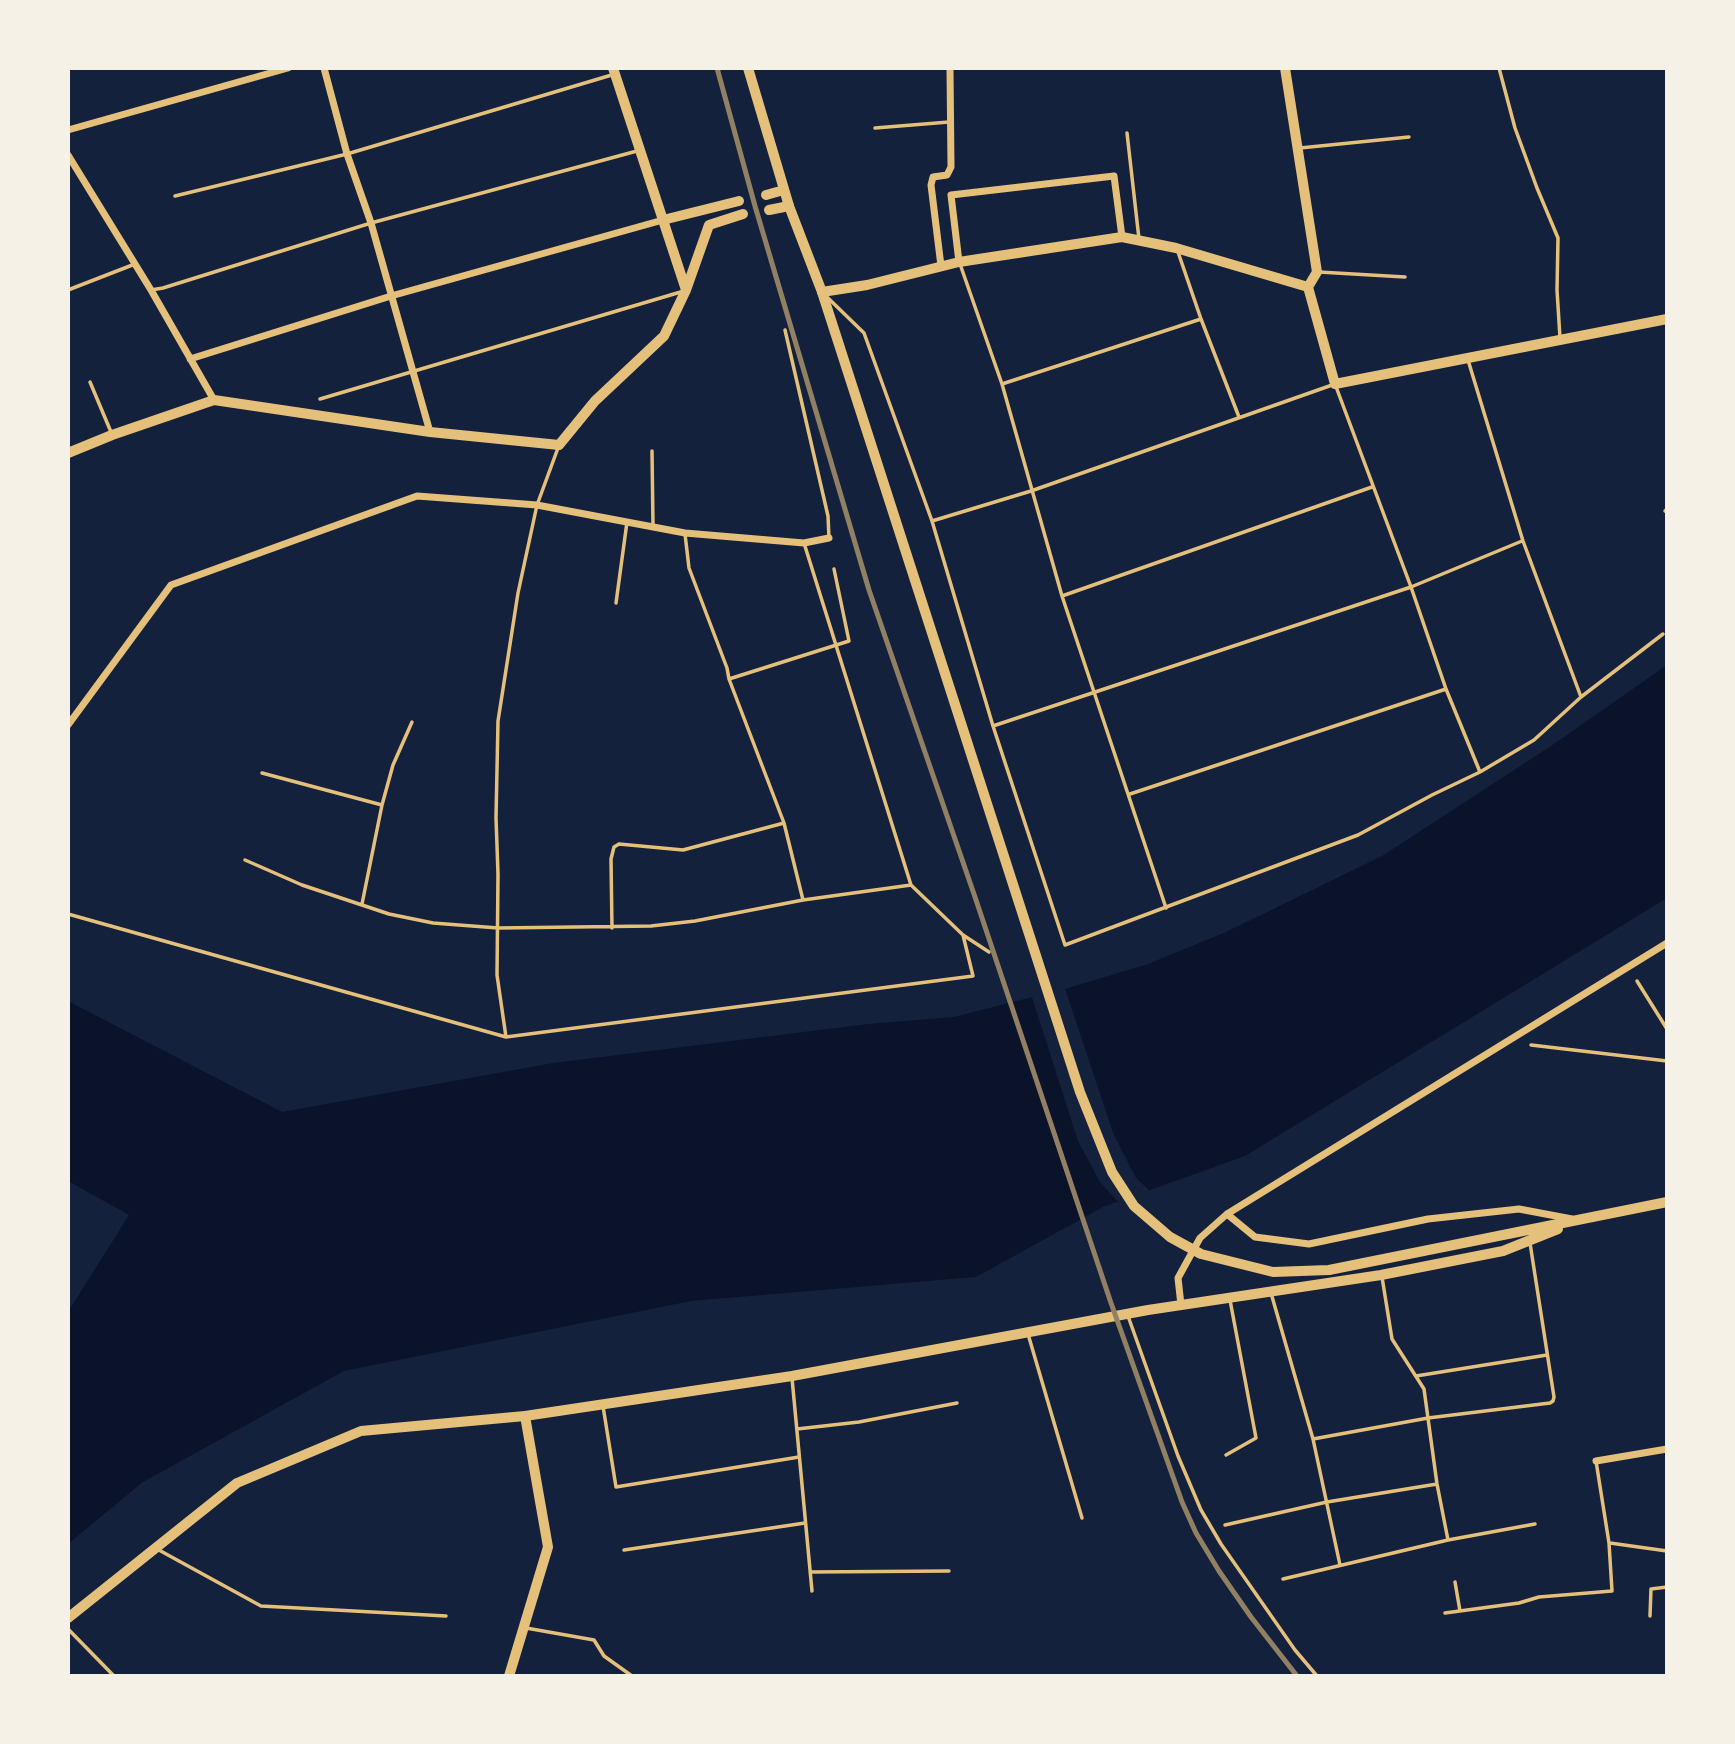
<!DOCTYPE html>
<style>
body{margin:0}
#map{position:relative;width:1735px;height:1744px;overflow:hidden;background:#14213d;font-family:Barlow,sans-serif}
canvas{display:block}
.frame{position:absolute;inset:0;border:70px solid #f6f1e7;pointer-events:none}
</style>
<div id="map">
<canvas width="1735" height="1744"></canvas>
<div class="frame"></div>
</div>
<script>
const ctx = document.querySelector('canvas').getContext('2d');
ctx.lineJoin = 'round';
function fill(path, color) {
  ctx.fillStyle = color;
  ctx.fill(path, 'evenodd');
}
function shape(rows) {
  const path = new Path2D();
  for (const r of rows) {
    path.moveTo(r[0], r[1]);
    for (let i = 2; i < r.length; i += 2) path.lineTo(r[i], r[i + 1]);
  }
  return path;
}
function trace(path, color, width, dash) {
  ctx.strokeStyle = color;
  ctx.lineWidth = width;
  ctx.lineCap = dash ? 'butt' : 'round';
  ctx.setLineDash(dash || []);
  ctx.stroke(path);
}
fill(shape([
 [1667,665,1667,898,1245,1156,1103,1207,976,1277,691,1301,344,1371,143,1482,68,1544,68,1312,129,1215,68,1181,68,1001,282,1112,553,1063,868,1024,954,1017,1068,988,1148,964,1226,932,1382,856,1551,746]
]), '#0b132b');
fill(shape([
 [1064,986,1113,1133,1136,1178,1152,1193,1120,1204,1100,1182,1078,1141,1031,994]
]), '#14213d');
trace(shape([
 [1637,981,1667,1029],
 [1531,1045,1667,1061]
]), '#e5c07b', 3.5);
trace(shape([
 [1499,68,1515,128,1537,188,1558,238,1557,290,1560,338],
 [875,128,949,122],
 [1127,133,1139,239],
 [1300,148,1409,137],
 [175,196,347,154,615,74],
 [1178,252,1201,319,1239,417],
 [960,264,1002,384,1062,596,1166,908],
 [1319,272,1405,277],
 [68,290,135,264],
 [151,290,163,288,371,223,637,151],
 [828,298,864,333,932,521,993,726,1065,945,1358,835,1432,795,1480,772,1534,740,1581,697,1523,541,1468,360],
 [785,330,828,516,829,538],
 [90,382,111,432],
 [1002,384,1201,319],
 [320,399,684,291],
 [652,451,653,525],
 [1665,511,1667,509],
 [932,521,1031,491,1335,384,1411,587,1446,689,1480,772],
 [685,534,689,568,727,668,729,679,784,823,803,900],
 [804,543,911,885],
 [1062,596,1372,487],
 [616,603,627,522],
 [729,679,849,641,834,569],
 [1581,697,1663,634],
 [993,726,1411,587,1522,541],
 [262,773,382,805],
 [1130,794,1446,689],
 [245,860,302,885,389,914,433,923,498,928,651,926,695,921,803,900,911,885,963,935,989,952],
 [362,904,382,805,393,765,412,722],
 [68,914,506,1037,973,976,963,935],
 [612,928,611,859,614,847,619,844,683,850,784,823],
 [506,1037,497,975,498,874,496,818,498,721,518,593,537,505,558,448],
 [1271,1293,1313,1439,1340,1565],
 [1128,1316,1178,1456,1201,1510,1221,1544,1295,1650,1317,1676],
 [1028,1334,1082,1518],
 [1416,1376,1547,1355],
 [792,1378,812,1591],
 [603,1406,616,1487,799,1457],
 [797,1429,859,1422,957,1403],
 [1313,1439,1428,1418,1550,1403,1553,1401,1554,1397,1530,1243],
 [1226,1455,1256,1438,1230,1300],
 [1225,1525,1327,1502,1437,1484],
 [1448,1540,1535,1524],
 [1610,1543,1667,1551],
 [157,1549,261,1606,446,1616],
 [624,1550,805,1523],
 [810,1572,949,1571],
 [1283,1579,1448,1540,1437,1484,1424,1389,1392,1339,1382,1277],
 [1455,1582,1460,1611],
 [1445,1613,1519,1603,1539,1597,1612,1591,1609,1543,1596,1461],
 [1650,1616,1651,1589,1667,1587],
 [526,1628,594,1640,604,1656,632,1676],
 [68,1629,114,1676]
]), '#e5c07b', 3.5);
trace(shape([
 [324,68,347,154,371,223,430,432],
 [68,130,288,68],
 [68,155,151,290,214,400],
 [959,262,951,195,1114,176,1122,237],
 [941,266,931,185,933,177,947,175,951,167,950,68],
 [190,359,391,296,663,220],
 [68,725,171,585,417,496,537,505,685,533,804,543,829,538],
 [1227,1214,1255,1237,1309,1244,1428,1219,1519,1209,1572,1219],
 [1181,1305,1178,1278,1200,1238,1227,1214,1667,943],
 [1596,1461,1667,1449]
]), '#e5c07b', 7);
trace(shape([
 [613,68,686,290],
 [1285,68,1317,272,1308,287],
 [766,195,784,190],
 [769,210,789,206],
 [663,220,739,201],
 [822,292,867,285,959,262,1122,237,1176,248,1308,287,1335,384,1667,319],
 [68,453,112,435,214,400,430,432,559,445,595,401,664,336,686,290,709,225,743,214],
 [509,1676,548,1547,525,1416]
]), '#e5c07b', 10);
trace(shape([
 [748,68,789,206,822,292,1080,1092,1112,1172,1134,1206,1170,1237,1201,1254,1273,1272,1329,1270,1667,1202],
 [68,1618,237,1483,361,1431,525,1416,792,1376,1148,1310,1381,1275,1503,1251,1558,1229]
]), '#e5c07b', 10);
trace(shape([
 [717,68,755,206,869,590,975,897,1111,1303,1182,1502,1196,1533,1219,1571,1251,1617,1297,1676]
]), '#918062', 5);
</script>
